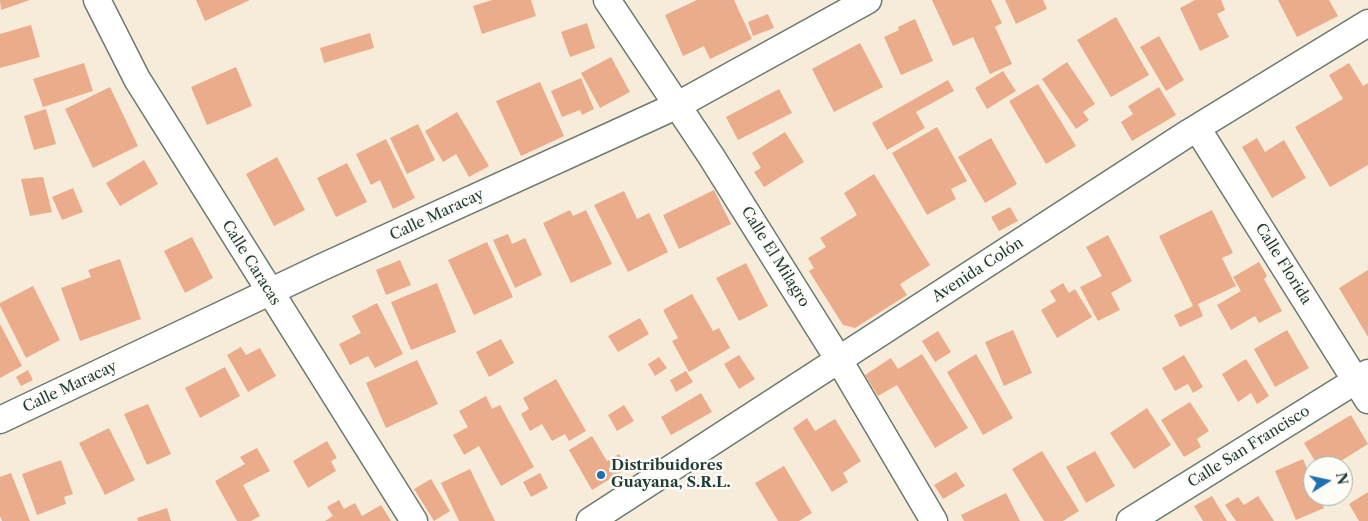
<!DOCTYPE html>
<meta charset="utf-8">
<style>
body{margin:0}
#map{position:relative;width:1368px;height:521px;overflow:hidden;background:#f6ecd9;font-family:"Libre Caslon Text",serif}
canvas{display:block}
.north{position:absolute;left:1303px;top:456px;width:50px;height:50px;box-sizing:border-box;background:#fdfcf7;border:1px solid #a4b0a9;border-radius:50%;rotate:80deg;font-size:14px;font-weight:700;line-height:20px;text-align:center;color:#1f3d34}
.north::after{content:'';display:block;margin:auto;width:18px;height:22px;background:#1f6fb2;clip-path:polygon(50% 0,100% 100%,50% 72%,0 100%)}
</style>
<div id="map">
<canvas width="1368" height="521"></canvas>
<div class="north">N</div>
</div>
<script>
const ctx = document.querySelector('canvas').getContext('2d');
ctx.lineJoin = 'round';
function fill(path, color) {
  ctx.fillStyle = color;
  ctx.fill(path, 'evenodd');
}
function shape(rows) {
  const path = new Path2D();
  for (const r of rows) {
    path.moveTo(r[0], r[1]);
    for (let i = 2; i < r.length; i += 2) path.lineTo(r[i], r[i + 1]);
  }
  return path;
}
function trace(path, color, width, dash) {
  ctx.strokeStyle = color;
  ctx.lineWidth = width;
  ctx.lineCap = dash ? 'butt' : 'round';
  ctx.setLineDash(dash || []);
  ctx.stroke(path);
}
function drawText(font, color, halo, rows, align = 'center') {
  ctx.font = font + ' "Libre Caslon Text",serif';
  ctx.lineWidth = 5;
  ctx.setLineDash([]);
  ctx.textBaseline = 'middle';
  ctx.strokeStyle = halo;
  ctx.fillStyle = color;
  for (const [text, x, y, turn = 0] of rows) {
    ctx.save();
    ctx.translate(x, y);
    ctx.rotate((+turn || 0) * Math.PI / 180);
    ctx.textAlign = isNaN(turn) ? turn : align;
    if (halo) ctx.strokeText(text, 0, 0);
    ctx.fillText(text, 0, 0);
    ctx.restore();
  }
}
fill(shape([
 [0,0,30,0,1,10],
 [196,0,250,0,205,21],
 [492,0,531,0,536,16,482,34,473,6],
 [697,0,734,0,752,39,710,59,704,46,683,56,665,15],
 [932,0,991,0,1002,23,995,27,1012,64,990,74,973,37,953,46],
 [1005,0,1043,0,1047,9,1016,24],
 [1195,0,1221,0,1225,10,1217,14,1229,37,1200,51,1180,8],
 [1278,0,1329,0,1338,16,1297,37],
 [768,14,774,28,753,36,748,22],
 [1116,17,1149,75,1111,97,1077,40],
 [915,19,933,61,901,75,884,37,899,30,898,27],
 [587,23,595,48,570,57,561,32],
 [31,25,40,57,0,68,0,34],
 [370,33,374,48,324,63,320,48],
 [1159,36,1184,80,1166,91,1140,47],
 [860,43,883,87,834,112,812,69],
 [611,57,630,92,600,108,581,73],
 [1067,62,1095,104,1083,112,1089,120,1076,129,1042,79],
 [84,63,93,91,43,107,33,79],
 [1349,63,1363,86,1368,83,1368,165,1330,187,1295,127,1343,99,1329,75],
 [236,67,252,106,207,125,191,87],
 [1003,71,1016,91,987,109,975,88],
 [581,78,594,109,582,115,580,110,562,117,551,91],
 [948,80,954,91,916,112,925,128,887,150,872,123],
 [540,82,564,136,521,156,496,101],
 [1038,84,1076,146,1046,164,1009,101],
 [110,87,138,146,93,168,65,109],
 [1159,87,1176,115,1132,141,1121,122,1133,114,1128,106],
 [779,89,792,113,738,140,726,117],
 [46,109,56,144,34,150,24,116],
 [457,112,489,166,469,177,456,154,443,162,425,131],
 [418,124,435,160,407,174,390,138],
 [937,127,967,181,951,189,956,199,927,215,892,153],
 [785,132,804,162,764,187,754,172,761,168,752,153],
 [991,138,1017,184,985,203,958,157],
 [1257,138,1265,152,1284,140,1306,178,1272,198,1242,147],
 [386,139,415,198,393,209,380,180,371,185,356,154],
 [277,157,305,210,274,226,246,174],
 [144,160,158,184,120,206,106,183],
 [347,163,367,202,336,217,317,178],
 [874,174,930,265,900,284,907,295,855,328,843,325,809,271,814,268,808,258,826,247,820,238,857,215,844,193],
 [43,177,52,212,30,216,21,179],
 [73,188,83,212,62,220,52,197],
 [714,190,731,224,679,249,663,215],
 [624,191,637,219,649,213,668,252,628,272,594,205],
 [1010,207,1018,221,999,231,991,217],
 [570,210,573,216,586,210,612,264,571,283,543,223],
 [1212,210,1233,253,1222,258,1236,286,1198,304,1203,316,1180,327,1174,315,1193,306,1159,236],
 [508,234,512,244,525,238,542,275,515,288,493,240],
 [1108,235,1132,281,1111,293,1120,310,1098,321,1080,287,1102,276,1086,247],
 [192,237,213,278,185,293,164,251],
 [487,242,513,297,474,315,448,260],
 [120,259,141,319,80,341,61,288,91,277,88,270],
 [400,260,411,285,386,295,376,270],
 [1259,262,1267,276,1264,279,1282,311,1259,323,1255,316,1231,330,1217,305,1241,291,1233,277],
 [746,263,768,306,739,321,716,278],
 [1368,270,1368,337,1339,288],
 [437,283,456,332,411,350,391,302],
 [1063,283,1069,293,1075,289,1092,317,1057,338,1041,310,1056,301,1050,291],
 [33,286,60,340,26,358,0,306,0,303],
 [692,294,713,331,719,328,730,348,689,372,672,341,678,338,663,310],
 [377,303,403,354,375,368,368,356,350,365,339,344,361,333,352,316],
 [640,318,649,334,618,352,608,336],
 [0,324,22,366,0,378],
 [1013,330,1032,373,1004,386,985,342],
 [1287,330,1309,368,1275,387,1254,349],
 [938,331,951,352,935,362,922,341],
 [501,339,514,363,489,377,476,352],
 [241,347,246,355,260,348,276,376,248,392,227,355],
 [922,354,968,428,935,448,897,385,878,396,865,375,891,358,898,369],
 [976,354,1013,418,983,435,947,372],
 [739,355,755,379,739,389,724,364],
 [1184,355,1203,387,1193,393,1188,384,1175,391,1162,368],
 [659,357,667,368,655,376,648,364],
 [1246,359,1269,396,1257,404,1251,393,1238,402,1222,374],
 [417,360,438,404,386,428,366,383],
 [225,367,240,396,200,418,185,388],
 [28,370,33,380,21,386,16,377],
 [686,371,693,382,676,392,670,380],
 [556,379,586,431,569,441,565,434,552,441,542,424,530,431,521,414,529,409,523,398],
 [701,393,712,412,671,435,661,417],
 [486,396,492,409,500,405,534,467,501,486,479,446,464,455,453,435,468,427,459,411],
 [1190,402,1209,431,1197,439,1201,447,1184,457,1161,420],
 [148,404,171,454,147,465,124,414],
 [624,405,634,421,617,431,608,415],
 [1147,408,1171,445,1134,469,1110,433],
 [1351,415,1368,444,1333,466,1318,466,1304,443],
 [807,418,815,431,835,419,861,461,843,473,848,482,832,492,793,428],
 [109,428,135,480,105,495,79,443],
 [592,436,607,461,619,454,628,468,592,490,569,450],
 [327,441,337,458,331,461,336,471,308,488,293,461],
 [257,448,270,471,243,485,260,516,251,521,237,521,215,481,245,464,240,457],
 [1042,451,1079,511,1063,521,1044,521,1012,469],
 [1095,451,1115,486,1086,503,1066,467],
 [1303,459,1313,482,1313,496,1319,496,1324,508,1296,520,1275,471],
 [61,460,73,494,64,497,66,504,37,515,22,474],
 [784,466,812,513,799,521,778,521,755,483],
 [470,469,495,521,459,521,441,483],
 [956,472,965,486,943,499,934,485],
 [11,473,30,521,2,521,0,516,0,477],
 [540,473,548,488,531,497,523,482],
 [431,479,450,511,434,521,414,489],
 [1368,492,1368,521,1359,521,1349,504],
 [1006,493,1020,521,964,521,961,515],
 [1212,496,1227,521,1203,521,1194,506],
 [1258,496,1274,521,1236,521,1225,505,1238,497,1244,505],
 [339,500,344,509,355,503,362,516,381,505,391,521,325,521,333,516,327,507],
 [167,508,171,521,138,521,137,518]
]), '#ebac8b');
const minor = shape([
 [97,0,137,79,414,521],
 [607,0,711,156,839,360,934,521],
 [1197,128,1368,400],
 [0,420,320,268,678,105,868,0],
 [590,521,1190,132,1368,23],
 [1130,521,1368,373]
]);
trace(minor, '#6a7a6e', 29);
trace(minor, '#fff', 26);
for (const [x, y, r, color] of [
 [601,475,5,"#1f6fb2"]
]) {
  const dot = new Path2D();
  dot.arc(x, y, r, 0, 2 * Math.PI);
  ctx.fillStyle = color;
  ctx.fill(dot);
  trace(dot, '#fdfcf7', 2);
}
drawText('15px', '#1f3d34', '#fdfcf7', [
 ["Calle Maracay",437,215,-25],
 ["Calle El Milagro",775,257,58],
 ["Calle Caracas",251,263,58],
 ["Calle Florida",1283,264,58],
 ["Avenida Colón",978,270,-33],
 ["Calle Maracay",70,387,-25],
 ["Calle San Francisco",1249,447,-32]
]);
drawText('bold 15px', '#1f3d34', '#fdfcf7', [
 ["Distribuidores",611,466],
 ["Guayana, S.R.L.",611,483]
], 'left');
</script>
